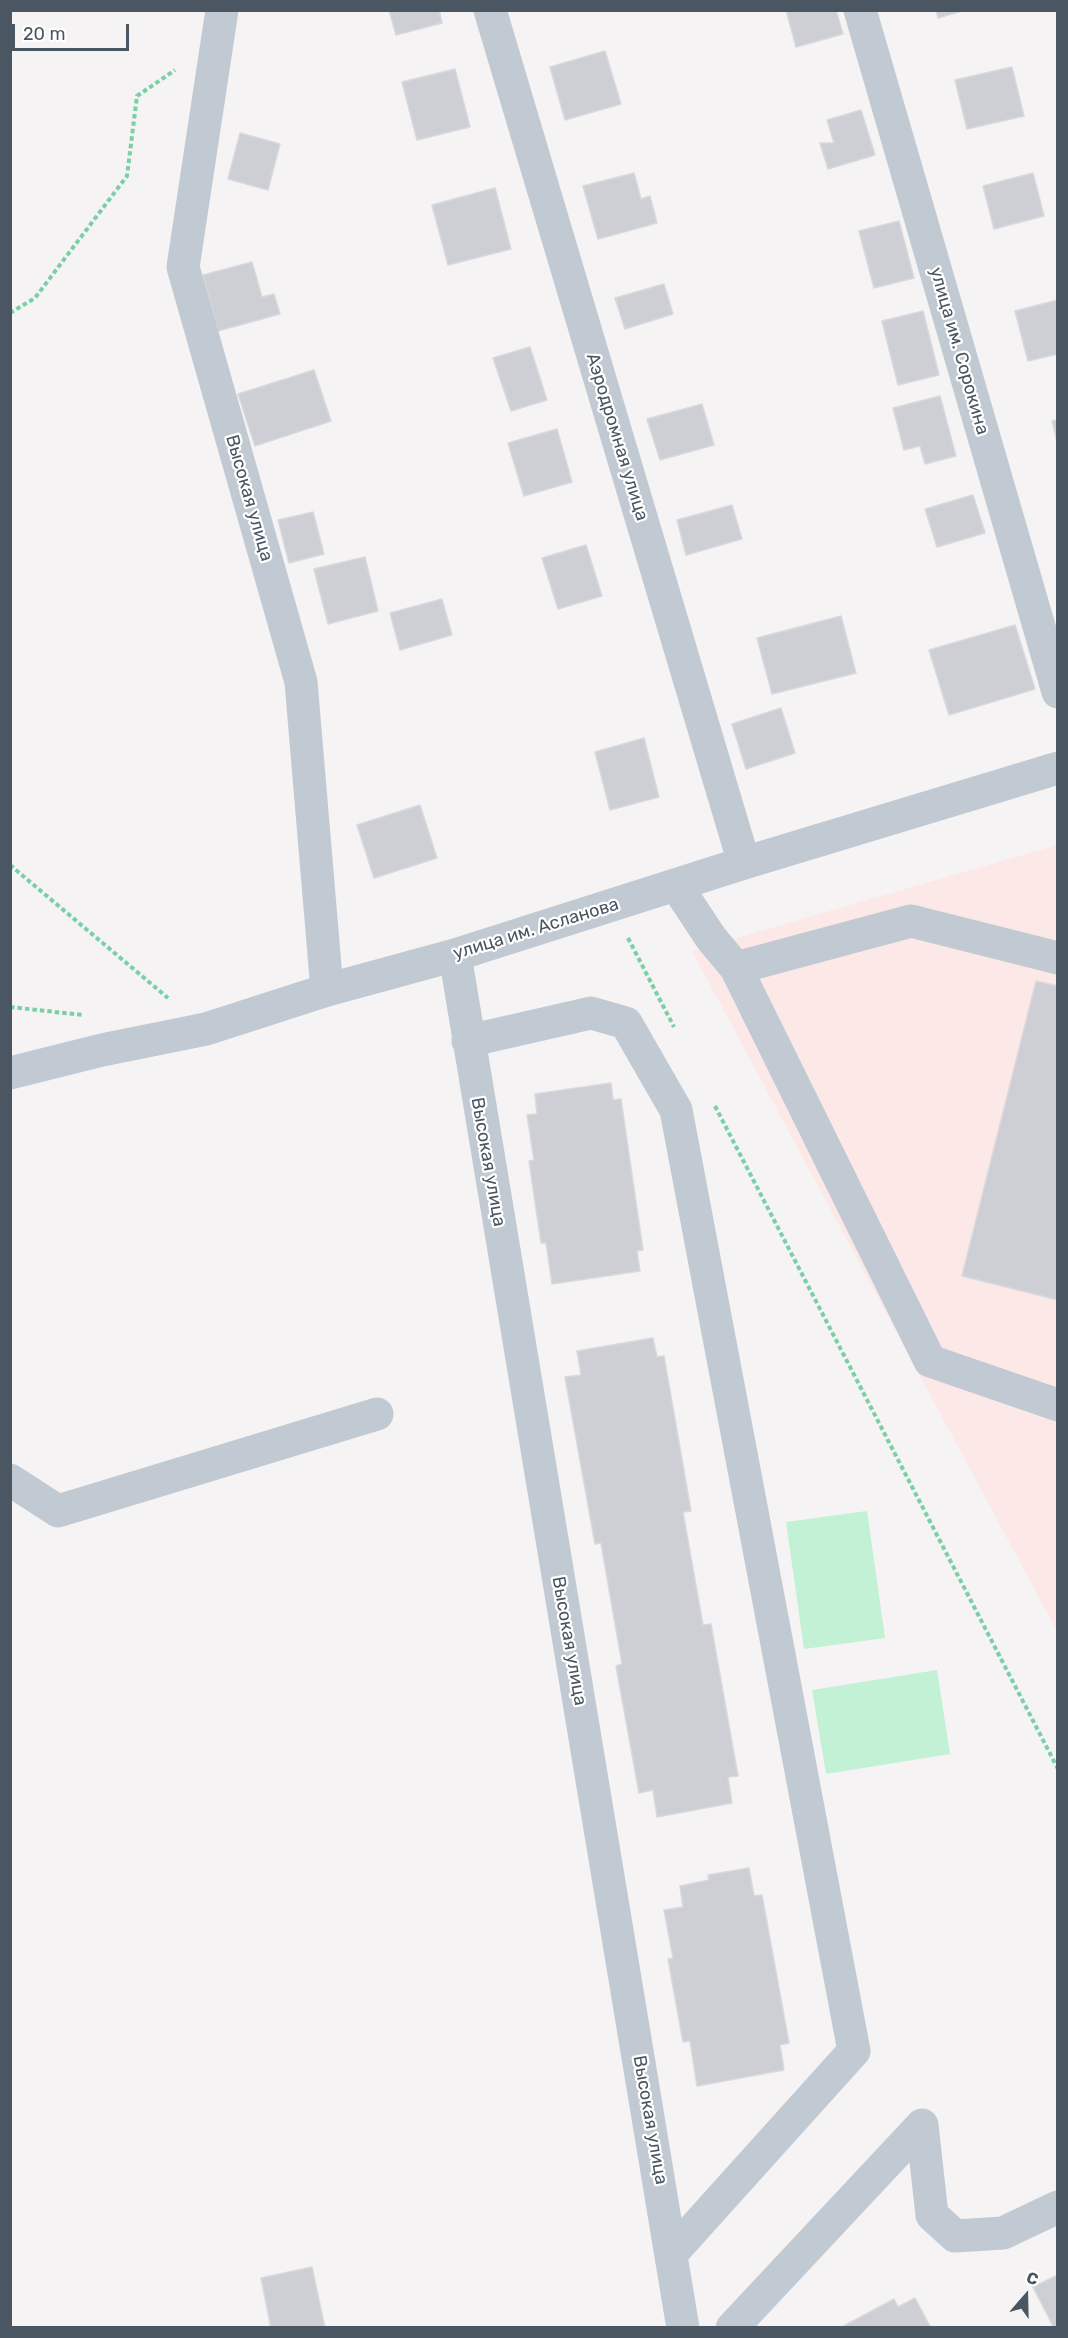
<!DOCTYPE html>
<meta charset="utf-8">
<style>
body{margin:0}
#map{position:relative;width:1068px;height:2338px;overflow:hidden;background:#f5f3f3;font-family:Rubik,sans-serif}
canvas{display:block}
.frame{position:absolute;inset:0;border:12px solid #4a5661;pointer-events:none}
.north{position:absolute;left:996px;top:2266px;width:60px;height:60px;-webkit-text-stroke:4px #fff;paint-order:stroke;rotate:20deg;font-size:16px;font-weight:700;line-height:24px;text-align:center;color:#4a5661}
.north::after{content:'';display:block;margin:auto;width:21px;height:27px;background:#4a5661;clip-path:polygon(50% 0,100% 100%,50% 72%,0 100%)}
.scale{position:absolute;left:12px;top:24px;width:117px;height:27px;box-sizing:border-box;border:3px solid #4a5661;border-top:0;padding-left:8px;font-size:18px;line-height:21px;white-space:nowrap;color:#4a5661;-webkit-text-stroke:4px #fff;paint-order:stroke}
</style>
<div id="map">
<canvas width="1068" height="2338"></canvas>
<div class="frame"></div>
<div class="north">С</div>
<div class="scale">20 m</div>
</div>
<script>
const ctx = document.querySelector('canvas').getContext('2d');
ctx.lineJoin = 'round';
function fill(path, color) {
  ctx.fillStyle = color;
  ctx.fill(path, 'evenodd');
}
function shape(rows) {
  const path = new Path2D();
  for (const r of rows) {
    path.moveTo(r[0], r[1]);
    for (let i = 2; i < r.length; i += 2) path.lineTo(r[i], r[i + 1]);
  }
  return path;
}
function trace(path, color, width, dash) {
  ctx.strokeStyle = color;
  ctx.lineWidth = width;
  ctx.lineCap = dash ? 'butt' : 'round';
  ctx.setLineDash(dash || []);
  ctx.stroke(path);
}
function drawText(font, color, halo, rows, align = 'center') {
  ctx.font = font + ' Rubik,sans-serif';
  ctx.lineWidth = 4.5;
  ctx.setLineDash([]);
  ctx.textBaseline = 'middle';
  ctx.strokeStyle = halo;
  ctx.fillStyle = color;
  for (const [text, x, y, turn = 0] of rows) {
    ctx.save();
    ctx.translate(x, y);
    ctx.rotate((+turn || 0) * Math.PI / 180);
    ctx.textAlign = isNaN(turn) ? turn : align;
    if (halo) ctx.strokeText(text, 0, 0);
    ctx.fillText(text, 0, 0);
    ctx.restore();
  }
}
fill(shape([
 [1057,845,1057,1631,692,951]
]), '#fce8e6');
fill(shape([
 [867,1511,885,1638,804,1649,786,1522],
 [937,1670,950,1754,826,1774,812,1690]
]), '#c3f1d5');
const building = shape([
 [389,10,439,10,442,23,396,35,389,10],
 [786,10,836,10,843,34,796,47,786,10],
 [936,10,965,10,938,18,936,10],
 [605,51,621,104,565,120,550,67,605,51],
 [1012,67,1024,116,967,129,955,80,1012,67],
 [455,69,470,127,417,140,402,82,455,69],
 [861,110,875,155,828,169,820,143,834,143,827,120,861,110],
 [240,133,280,144,268,190,228,179,240,133],
 [634,173,641,199,650,196,657,223,598,239,583,186,634,173],
 [1033,173,1044,216,994,229,983,186,1033,173],
 [495,188,511,249,448,265,432,205,495,188],
 [899,221,914,278,874,288,859,231,899,221],
 [252,262,262,297,274,294,280,314,218,331,203,275,252,262],
 [664,284,673,314,625,329,615,298,664,284],
 [1058,300,1058,354,1028,361,1015,311,1058,300],
 [923,311,939,375,898,385,882,321,923,311],
 [530,347,547,400,511,411,493,358,530,347],
 [314,370,331,421,255,446,238,394,314,370],
 [940,396,956,456,925,464,920,446,904,450,893,408,940,396],
 [702,404,714,445,660,460,647,419,702,404],
 [1058,420,1058,445,1052,421,1058,420],
 [557,429,572,482,524,496,508,443,557,429],
 [973,495,985,533,937,547,925,509,973,495],
 [732,505,742,539,686,555,677,520,732,505],
 [313,512,324,554,289,563,278,520,313,512],
 [586,545,602,596,558,609,542,558,586,545],
 [365,557,378,611,328,624,314,569,365,557],
 [442,599,452,635,400,650,390,613,442,599],
 [841,616,856,673,772,694,757,638,841,616],
 [1015,625,1035,689,949,715,929,650,1015,625],
 [781,708,795,753,746,769,732,724,781,708],
 [644,738,659,797,610,810,595,752,644,738],
 [420,805,437,858,374,878,357,825,420,805],
 [1036,981,1058,986,1058,1300,962,1276,1036,981],
 [611,1083,613,1100,621,1099,643,1250,637,1251,640,1271,552,1284,546,1243,541,1243,529,1161,534,1160,527,1115,537,1114,535,1094,611,1083],
 [653,1338,657,1357,664,1356,691,1511,683,1512,703,1625,711,1624,738,1776,728,1777,732,1803,657,1817,653,1790,639,1793,616,1666,622,1664,601,1543,595,1544,565,1377,581,1375,577,1351,653,1338],
 [749,1868,754,1896,762,1895,789,2043,780,2045,784,2070,697,2086,690,2041,683,2042,668,1959,673,1958,664,1910,683,1907,680,1886,709,1880,708,1875,749,1868],
 [312,2267,325,2328,271,2328,261,2278,312,2267],
 [1058,2275,1058,2327,1054,2328,1033,2287,1058,2275],
 [915,2298,931,2328,840,2328,894,2299,898,2307,915,2298]
]);
fill(building, '#cdcfd5');
trace(building, '#d7d9de', 1.5);
trace(shape([
 [10,313,35,298,127,176,137,96,175,70],
 [10,865,168,998],
 [628,938,674,1027],
 [10,1007,83,1015],
 [715,1106,1058,1769]
]), '#7ad0a6', 4, [4.5, 3]);
trace(shape([
 [222,10,183,267,301,682,327,990],
 [490,10,744,863],
 [860,10,1058,692],
 [676,885,711,938,736,968,930,1361,1058,1405],
 [455,955,683,2328],
 [736,968,911,921,1058,958],
 [468,1041,591,1013,626,1023,676,1110,854,2051,672,2253],
 [10,1073,102,1050,206,1029,327,990,455,955,744,863,1058,768],
 [10,1480,58,1511,377,1414],
 [732,2328,922,2125,932,2215,955,2236,1003,2233,1058,2207]
]), '#c1cad2', 33);
drawText('18px', '#4a5661', '#fff', [
 ["улица им. Сорокина",959,351,74],
 ["Аэродромная улица",617,437,73],
 ["Высокая улица",249,498,74],
 ["улица им. Асланова",536,929,-17],
 ["Высокая улица",488,1162,80],
 ["Высокая улица",569,1641,80],
 ["Высокая улица",650,2120,80]
]);
</script>
